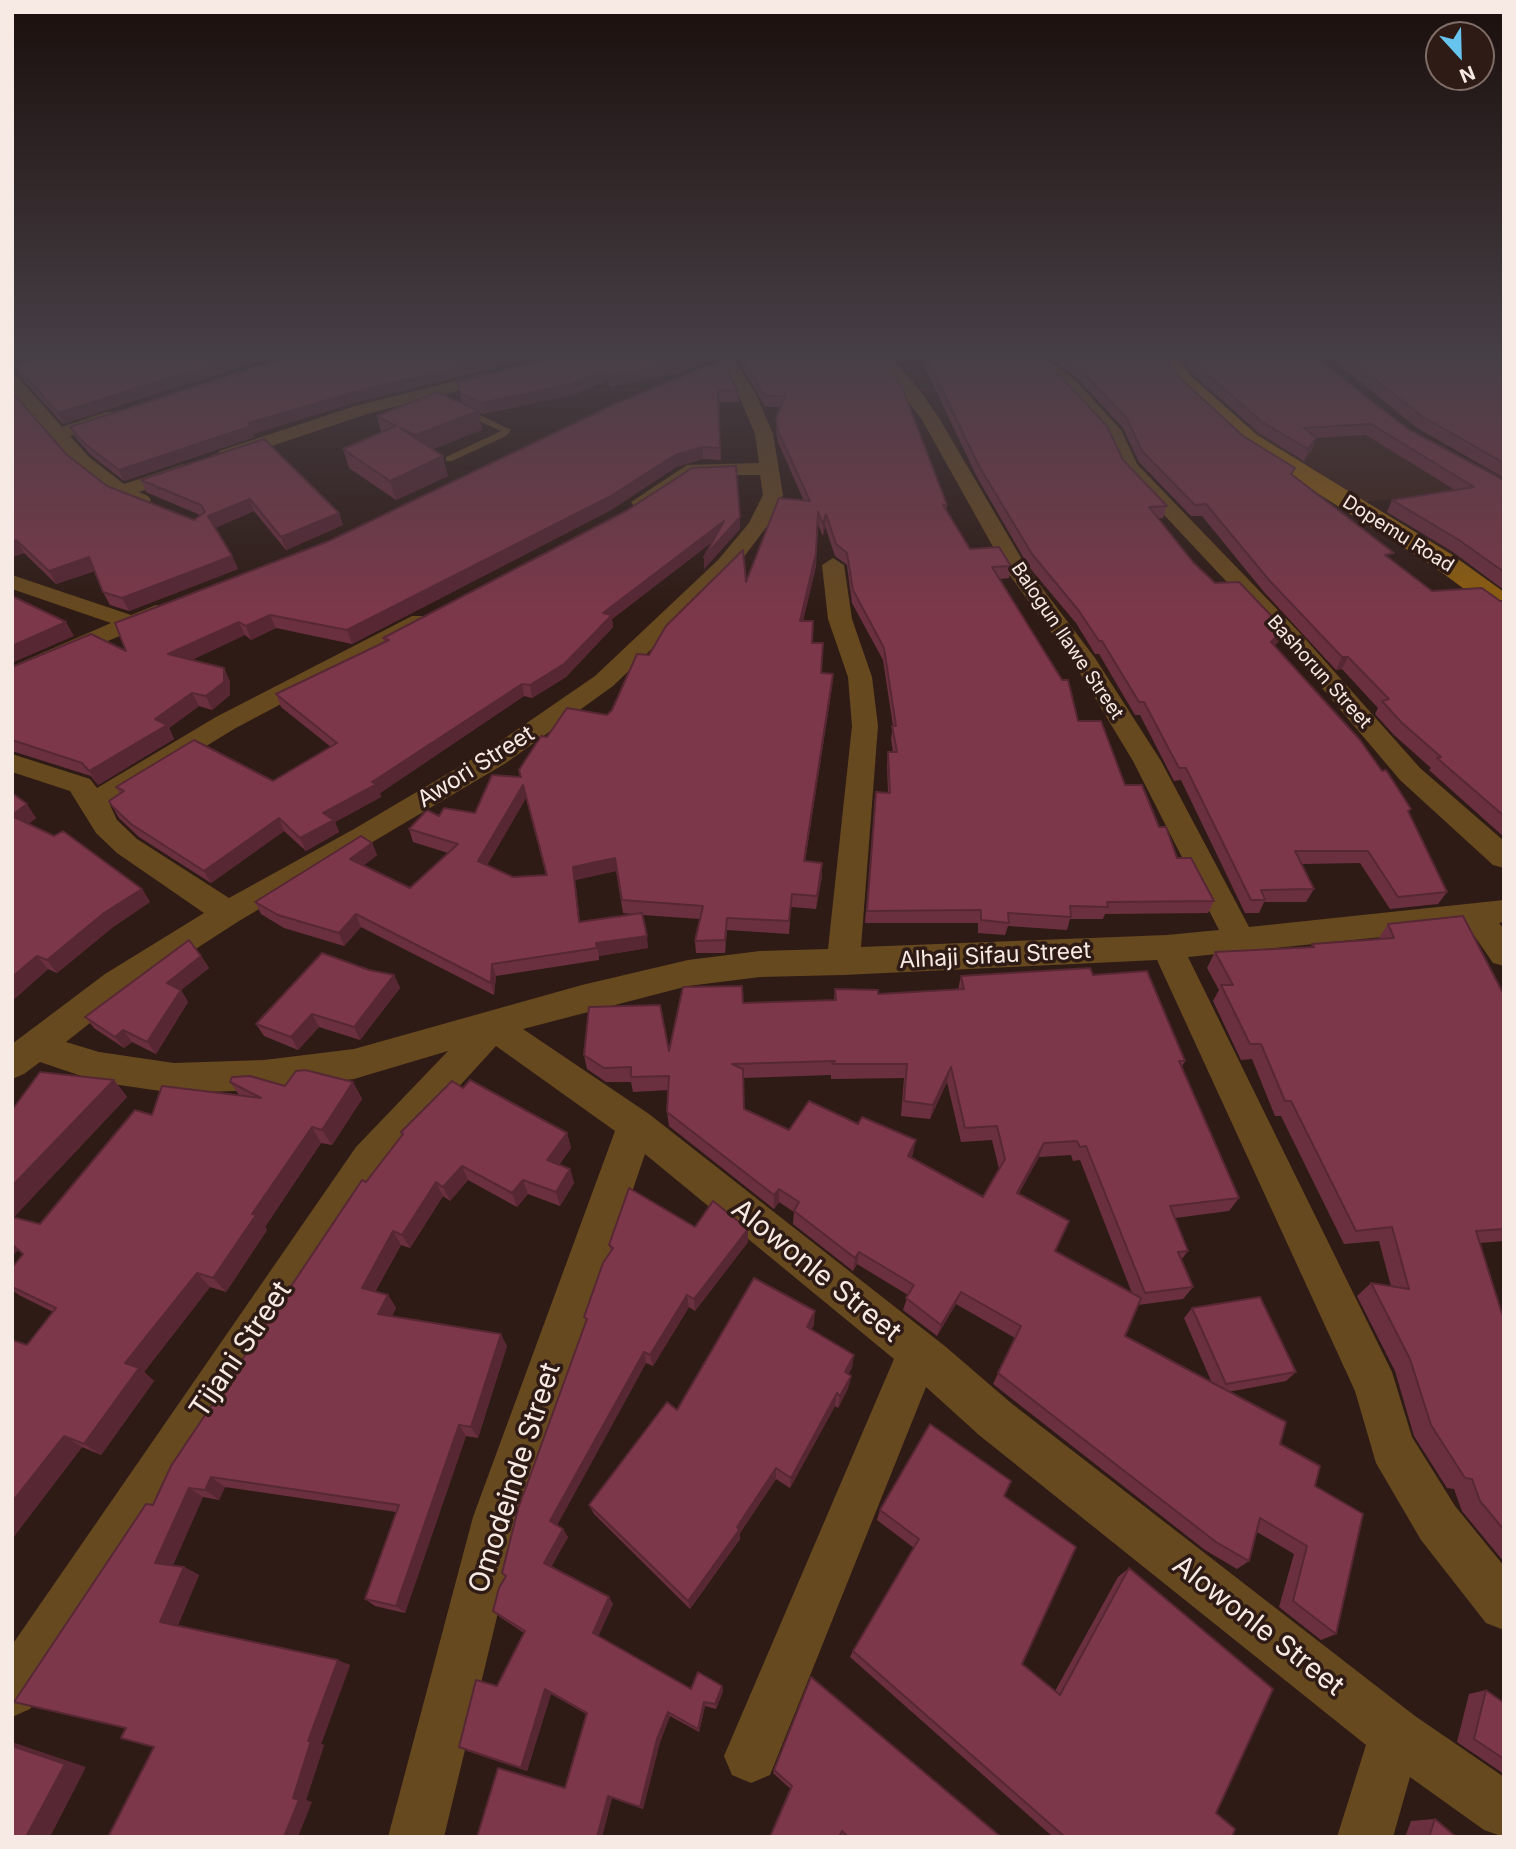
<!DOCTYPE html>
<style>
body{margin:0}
#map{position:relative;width:1516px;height:1849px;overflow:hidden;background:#2f1b15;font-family:Inter,sans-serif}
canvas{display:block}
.frame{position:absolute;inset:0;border:14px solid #f7e9e4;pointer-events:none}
.north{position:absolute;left:1425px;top:21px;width:70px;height:70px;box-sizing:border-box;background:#2f1b15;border:2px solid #7f6d68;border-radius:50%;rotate:158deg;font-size:19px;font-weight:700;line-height:28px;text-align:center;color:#f7e9e4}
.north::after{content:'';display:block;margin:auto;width:24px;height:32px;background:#66c4ef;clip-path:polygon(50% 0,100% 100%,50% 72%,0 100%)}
</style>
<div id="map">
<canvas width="1516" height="1849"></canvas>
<div class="frame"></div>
<div class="north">N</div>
</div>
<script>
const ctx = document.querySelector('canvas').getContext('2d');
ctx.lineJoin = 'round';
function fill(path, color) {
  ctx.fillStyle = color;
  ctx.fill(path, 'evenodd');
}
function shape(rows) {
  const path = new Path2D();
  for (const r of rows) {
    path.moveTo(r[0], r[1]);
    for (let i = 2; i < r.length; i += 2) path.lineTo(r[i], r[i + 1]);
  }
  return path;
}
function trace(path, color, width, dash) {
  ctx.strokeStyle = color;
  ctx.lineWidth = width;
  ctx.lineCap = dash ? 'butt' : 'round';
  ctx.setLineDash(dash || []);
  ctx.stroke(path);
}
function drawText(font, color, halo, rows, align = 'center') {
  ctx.font = font + ' Inter,sans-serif';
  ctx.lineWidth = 7;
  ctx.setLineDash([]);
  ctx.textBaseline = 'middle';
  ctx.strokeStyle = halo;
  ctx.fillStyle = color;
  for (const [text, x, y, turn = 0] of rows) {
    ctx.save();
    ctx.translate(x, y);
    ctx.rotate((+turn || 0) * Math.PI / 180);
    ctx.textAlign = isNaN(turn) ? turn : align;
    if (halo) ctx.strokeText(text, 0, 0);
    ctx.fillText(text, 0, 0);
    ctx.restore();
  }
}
fill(shape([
 [1373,419,1490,490,1359,502,1242,426]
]), '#3c2119');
fill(shape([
 [457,407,463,407,511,430,506,436,452,461,446,461,446,457,501,431,457,411,457,407]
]), '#674920');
fill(shape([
 [559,355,586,355,584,358,367,414,233,459,219,459,217,455,219,451,355,406,559,355],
 [871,355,888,355,918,388,939,418,1027,568,1095,658,1161,761,1249,927,1504,900,1504,922,1499,923,1504,929,1504,966,1493,963,1469,928,1188,957,1392,1372,1412,1437,1455,1506,1504,1566,1504,1630,1486,1623,1421,1540,1376,1463,1355,1391,1157,960,843,975,760,977,688,986,523,1029,649,1114,946,1347,1011,1403,1415,1716,1504,1777,1504,1837,1484,1830,1410,1777,1393,1837,1337,1837,1366,1745,979,1435,926,1387,770,1775,751,1783,732,1775,724,1756,894,1359,645,1154,521,1517,444,1837,388,1837,473,1517,615,1131,496,1046,382,1171,30,1709,12,1717,12,1645,356,1147,448,1051,354,1079,264,1090,174,1093,99,1082,40,1062,24,1074,12,1079,12,1044,105,974,204,913,117,853,96,833,70,791,12,772,12,754,90,779,97,788,216,717,412,616,428,616,432,621,428,626,234,729,110,805,117,820,137,839,229,898,354,829,486,751,595,676,718,560,749,523,763,495,760,475,698,475,648,506,634,506,631,502,687,465,759,463,755,434,738,394,719,361,727,356,733,358,756,394,773,434,783,495,768,525,734,570,613,686,506,763,239,921,129,992,66,1042,99,1052,174,1063,264,1060,354,1049,582,985,688,960,760,951,828,949,852,726,848,677,828,619,822,565,833,558,844,565,852,619,872,677,878,726,861,947,1167,935,1219,930,1133,761,1075,665,1006,570,921,418,871,355],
 [1024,355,1042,355,1075,380,1121,430,1137,464,1300,633,1420,768,1504,841,1504,868,1493,865,1400,780,1284,643,1122,470,1107,436,1063,388,1024,355],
 [1162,355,1216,355,1208,360,1169,362,1163,360,1162,355],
 [12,376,18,377,62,427,106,412,118,412,121,416,118,420,70,436,89,457,124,484,184,464,194,470,191,474,139,492,148,496,151,500,148,504,141,506,114,496,75,465,12,392,12,376],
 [12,575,131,615,156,605,164,607,168,612,164,617,12,682,12,666,111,623,12,589,12,575]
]), '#674920');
fill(shape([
 [1157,355,1177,355,1191,376,1257,435,1451,554,1504,592,1504,613,1494,611,1433,566,1241,445,1176,384,1157,355]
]), '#8e5e0f');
fill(shape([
 [55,355,63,424,19,375,14,364],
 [725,355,670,376,670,374,611,387,608,381,572,395,483,414,479,412,482,430,433,449,448,476,396,500,349,468,343,449,381,432,377,416,462,404,457,382],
 [741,355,947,505,946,510,970,549,1011,566,1009,578,1000,579,1078,721,1125,785,1159,827,1177,858,1214,901,1208,913,1105,914,1103,919,1070,919,1067,930,1008,926,1005,935,978,933,978,923,865,923,875,805,888,793,887,765,888,752,893,752,891,739,893,726,883,660,852,603,847,565,835,556,825,526,823,536,818,524,816,566,803,621,812,643,821,673,833,674,832,687,805,861,822,876,816,909,791,907,789,934,727,930,725,953,696,953,695,941,700,919,643,915,648,948,599,956,599,960,496,976,494,995,361,927,344,946,284,928,261,914,255,902,372,843,377,855,363,866,410,888,448,853,413,842,409,829,439,816,475,813,521,777,547,737,607,715,612,710,649,655,746,582,804,501,778,442,776,429,776,418,781,407,765,407,741,365],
 [526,798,546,875,513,877,487,865],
 [616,871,623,913,633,914,580,922,575,880],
 [919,355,1034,355,1123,460,1167,506,1163,518,1158,518,1193,562,1215,583,1279,641,1274,646,1409,813,1447,892,1438,904,1390,909,1360,863,1301,864,1314,889,1306,902,1264,902,1259,913,1245,913,1181,780,1174,781,1140,715,1135,715,1099,654,1095,654,1076,623,1029,567,977,477],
 [1046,355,1165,355,1177,375,1243,436,1292,475,1391,559,1432,591,1504,601,1504,837,1429,770,1431,768,1394,735,1375,714,1378,708,1342,669,1336,670,1264,592,1202,516,1191,516,1139,462,1123,428,1077,378],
 [1188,355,1316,355,1319,360,1408,429,1504,480,1504,590,1453,552,1387,512,1392,500,1455,490,1366,435,1316,438,1312,450,1304,461,1259,433,1193,374,1186,364],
 [1327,355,1492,355,1504,362,1504,478,1417,428],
 [1496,355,1504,355,1504,361],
 [722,360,738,391,739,402,719,402,721,460,703,459,676,467,611,510,352,644,276,628,251,640,245,635,191,660,224,668,230,682,230,695,212,710,199,706,169,728,174,739,98,785,91,776,12,751,12,667,126,651,329,541],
 [12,392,67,455,107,486,194,520,200,515,146,492,141,480,339,513,343,525,286,550,254,511,215,528,232,556,238,569,129,611,110,605,103,592,95,571,56,584,24,553,12,557],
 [354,403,253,434,255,437,124,481,91,455,76,438,70,427],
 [740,529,704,569,712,542,612,619,613,627,566,677,532,698,524,696,380,793,381,797,335,822,339,832,306,851,284,831,211,883,139,837,119,818,112,806,120,794,116,787,273,781,331,747,281,707,276,694,384,642,383,638],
 [12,793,36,818,28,824,142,889,150,902,113,927,57,973,48,969,12,1001],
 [1388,924,1504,995,1504,1241,1480,1243,1502,1314,1504,1315,1504,1562,1462,1511,1454,1489,1447,1488,1414,1436,1395,1371,1357,1296,1371,1283,1391,1286,1379,1241,1344,1244,1281,1116,1275,1116,1252,1059,1241,1060,1213,1001,1219,990,1207,968,1215,952,1311,947,1312,944,1378,939],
 [201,956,209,968,181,990,188,1002,156,1054,132,1042,124,1048,94,1028,85,1017],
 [369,970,394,975,400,988,360,1040,319,1027,298,1050,264,1036,256,1024],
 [1093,975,1185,1061,1181,1068,1239,1198,1229,1211,1175,1218,1188,1251,1181,1260,1193,1287,1183,1299,1138,1305,1125,1336,1212,1383,1184,1318,1192,1308,1296,1372,1286,1381,1228,1392,1280,1444,1315,1486,1336,1634,1321,1640,1279,1607,1294,1554,1257,1532,1249,1561,1237,1569,1205,1550,993,1384,1015,1338,956,1304,937,1336,903,1310,908,1295,857,1264,853,1271,793,1224,794,1212,779,1202,774,1209,669,1126,667,1112,669,1090,633,1092,631,1082,606,1082,587,1069,584,1055,669,1051,743,1003,834,1000,835,989,878,994,958,990,961,976],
 [831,1075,831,1079,904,1078,901,1116,930,1119,947,1082,961,1142,992,1140,999,1169,983,1197,911,1158,913,1154,789,1130,744,1109,743,1078],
 [1071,1155,1073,1161,1080,1160,1132,1293,1055,1251,1018,1194,1039,1157],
 [114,1080,127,1097,14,1217,40,1224,152,1115,239,1095,230,1082,285,1086,353,1082,362,1099,332,1145,321,1143,265,1227,267,1230,226,1292,210,1287,144,1372,154,1381,101,1455,82,1447,12,1539,27,1345,53,1312,19,1295,12,1290,12,1268,23,1254,18,1250,12,1256,12,1110],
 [463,1088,567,1133,571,1148,559,1165,570,1169,574,1183,560,1206,528,1194,517,1207,468,1180,450,1201,443,1196,410,1248,401,1245,375,1292,388,1295,396,1308,392,1316,507,1346,478,1438,466,1436,405,1613,375,1606,365,1599,396,1512,225,1487,219,1500,203,1497,173,1565,184,1567,199,1575,178,1625,350,1665,321,1744,324,1745,306,1800,312,1802,154,1747,126,1728,153,1505,366,1182,402,1135,401,1132],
 [695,1227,748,1242,695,1311,689,1307,653,1366,646,1363,557,1525,568,1537,551,1567,613,1604,598,1636,691,1689,722,1686,723,1691,716,1709,705,1706,699,1732,670,1716,660,1742,643,1809,612,1798,602,1837,477,1837,565,1788,586,1714,551,1694,527,1771,467,1751,524,1633,500,1617,493,1611,505,1577,502,1573,586,1321,584,1317,611,1252,609,1245],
 [814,1325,811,1330,852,1368,848,1374,851,1376,848,1388,838,1408,835,1406,790,1488,776,1479,740,1533,740,1539,690,1609,594,1514,589,1505,677,1410],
 [1004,1496,1022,1664,1055,1691,1118,1577,1129,1568,1216,1813,1232,1837,1053,1837,850,1657,853,1651,914,1548,877,1520,880,1510],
 [1486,1690,1504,1703,1504,1774,1457,1742,1469,1694],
 [774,1770,1001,1837,844,1837,773,1773],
 [1435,1819,1456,1837,1405,1837,1411,1821]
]), '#6b3040');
fill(shape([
 [242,355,278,355,63,424,58,413],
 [505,355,548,355,354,403,253,434,255,437,124,481,119,470,248,423,351,393],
 [697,355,725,355,670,376,670,374,611,387,610,376],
 [607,370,608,381,572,395,483,414,481,403],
 [479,411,482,430,419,454,415,435],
 [1316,438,1312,450,1304,461,1308,449],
 [703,447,703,459,676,467,611,510,352,644,347,630,675,455],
 [443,456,448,476,396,500,390,481],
 [250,499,254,511,213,529,208,516],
 [339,513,343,525,286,550,281,537],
 [826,514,825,526,823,536,823,524],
 [740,517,740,529,704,569,704,557],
 [724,521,724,533,612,619,613,627,566,677,532,698,530,685,603,613],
 [16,540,24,553,12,557,12,542],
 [816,553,816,566,800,633,800,621],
 [232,556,238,569,129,611,122,598],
 [89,557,96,570,56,584,49,571],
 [270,615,276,628,251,640,246,626],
 [66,622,74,636,12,663,12,646],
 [239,622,245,635,175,668,168,654],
 [1284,629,1279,641,1266,654,1271,642],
 [1342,657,1348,657,1342,669,1336,670],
 [224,668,230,682,230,695,212,710,206,696],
 [833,674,832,687,803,874,804,861],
 [522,684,524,696,380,793,381,797,335,822,339,832,306,851,300,838,323,813,372,782],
 [192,693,199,706,169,728,174,739,98,785,89,771,155,719],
 [523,785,526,798,482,874,478,861],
 [27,804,36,818,21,830,12,815],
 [279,818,284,831,211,883,204,871],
 [372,843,377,855,355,872,350,859],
 [615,858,616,871,575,880,581,934,573,867],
 [822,863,822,876,816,909,817,896],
 [142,889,150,902,113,927,57,973,47,960,104,913],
 [356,914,361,927,344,946,339,933],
 [727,918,727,930,725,953,725,940],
 [647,936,648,948,599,956,596,943],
 [37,956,48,969,12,1001,12,977],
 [201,956,209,968,181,990,188,1002,156,1054,147,1042,167,983],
 [492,964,496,976,494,995,491,983],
 [394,975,400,988,360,1040,354,1027],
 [312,1014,319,1027,298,1050,291,1037],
 [123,1030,132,1042,124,1048,115,1037],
 [951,1067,947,1082,930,1119,933,1105],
 [114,1080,127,1097,12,1219,12,1186],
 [353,1082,362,1099,332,1145,322,1130],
 [312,1127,321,1143,265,1227,267,1230,226,1292,213,1278,252,1214],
 [567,1133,571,1148,551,1174,547,1160],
 [916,1140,913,1154,906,1170,908,1156],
 [1044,1143,1039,1157,1012,1207,1017,1193],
 [462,1166,468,1180,450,1201,443,1187],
 [570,1169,574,1183,560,1206,556,1192],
 [523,1180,528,1194,517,1207,512,1193],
 [436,1182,443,1196,410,1248,402,1235],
 [779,1189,779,1202,774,1209,774,1195],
 [748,1229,748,1242,695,1311,694,1299],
 [393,1231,401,1245,370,1300,362,1288],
 [12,1244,19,1249,12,1256],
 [859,1252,857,1264,853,1271,855,1258],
 [197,1273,210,1287,144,1372,154,1381,101,1455,84,1444,125,1363],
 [961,1292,956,1304,937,1336,941,1325],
 [388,1295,396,1308,386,1326,378,1314],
 [687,1295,689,1307,653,1366,650,1355],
 [815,1311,814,1325,806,1340,807,1327],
 [501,1334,507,1346,478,1438,471,1427],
 [644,1352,646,1363,555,1529,550,1521],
 [854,1355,852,1368,843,1384,845,1372],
 [851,1376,848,1388,838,1408,840,1396],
 [837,1393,835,1406,790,1488,791,1478],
 [459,1425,466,1436,405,1613,396,1606],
 [64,1436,82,1447,12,1539,12,1502],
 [776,1468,776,1479,740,1533,740,1539,690,1609,688,1601],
 [211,1477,225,1487,219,1500,205,1490],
 [189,1488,203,1497,170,1571,155,1563],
 [563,1529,568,1537,549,1571,544,1563],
 [184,1567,199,1575,176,1628,160,1622],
 [609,1597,613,1604,597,1639,593,1633],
 [338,1660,350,1665,321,1744,324,1745,306,1800,312,1802,298,1837,284,1837,293,1798,308,1741],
 [722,1686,723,1691,716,1709,715,1704],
 [545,1689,551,1694,527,1771,521,1768],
 [704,1702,705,1706,699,1732,698,1729],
 [668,1712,670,1716,660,1742,643,1809,640,1807,657,1739],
 [12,1742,86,1767,50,1837,26,1837],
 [608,1796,612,1798,602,1837,597,1837]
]), '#572734');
const building = shape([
 [55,355,242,355,58,413,14,364,55,355],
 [292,355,505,355,351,393,248,423,251,426,119,470,85,444,70,427,292,355],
 [564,355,697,355,669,365,676,362,610,376,607,370,571,384,481,403,461,394,457,382,564,355],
 [741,355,877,355,901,385,947,505,943,505,970,549,999,547,1011,566,992,567,1062,680,1068,680,1078,721,1101,721,1125,785,1142,785,1159,827,1166,827,1177,858,1191,858,1214,901,1107,902,1108,907,1070,906,1071,917,1008,913,1009,923,981,920,981,910,867,911,876,792,890,793,888,752,897,752,892,726,896,726,884,648,853,590,847,553,836,544,826,514,823,524,818,512,816,553,800,621,813,621,812,643,823,643,821,673,833,674,804,861,822,863,817,896,792,894,789,921,727,918,725,940,695,941,703,906,622,900,615,858,573,867,579,922,642,913,647,936,596,943,597,948,492,964,491,983,356,914,339,933,278,915,255,902,361,836,372,843,350,859,410,888,458,844,409,829,427,810,439,816,444,808,475,813,492,775,521,777,519,770,541,736,547,737,567,708,607,715,612,710,637,654,649,655,666,626,743,550,746,582,779,498,810,501,778,431,776,418,785,396,765,396,741,355],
 [523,785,547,875,513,877,478,861,523,785],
 [925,355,1034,355,1063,379,1107,426,1123,460,1167,506,1149,507,1193,562,1215,583,1239,582,1284,629,1271,642,1360,740,1382,771,1386,770,1411,809,1408,811,1447,892,1398,897,1368,851,1295,851,1314,889,1261,890,1265,900,1251,900,1186,768,1179,768,1144,702,1139,702,1102,641,1099,641,1079,611,1032,554,979,466,925,355],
 [1062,355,1165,355,1177,375,1243,436,1295,468,1291,474,1394,553,1385,555,1432,591,1482,588,1500,601,1504,601,1504,816,1437,758,1441,757,1401,722,1382,701,1389,699,1348,657,1342,657,1269,580,1206,504,1195,505,1142,451,1126,417,1079,368,1062,355],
 [1190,355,1316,355,1319,360,1408,429,1504,480,1504,572,1459,540,1392,500,1474,487,1371,424,1304,428,1316,438,1308,449,1262,422,1196,364,1190,355],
 [1344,355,1492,355,1504,362,1504,463,1423,417,1344,355],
 [722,360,738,391,718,390,720,448,703,447,675,455,609,497,347,630,270,615,246,626,239,622,168,654,224,668,224,682,206,696,192,693,155,719,167,725,89,771,82,763,12,740,12,667,91,634,126,651,115,623,329,541,619,402,722,360],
 [12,392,67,455,107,486,194,520,205,512,201,505,141,480,264,439,339,513,281,537,250,499,208,516,232,556,122,598,103,592,89,557,49,571,16,540,12,542,12,392],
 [437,392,479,411,415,435,400,428,443,456,390,481,343,449,396,426,377,416,437,392],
 [736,466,740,517,704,557,724,521,603,613,612,615,564,664,530,685,522,684,372,782,377,784,323,813,334,820,300,838,279,818,204,871,131,824,112,806,109,801,124,791,116,787,194,740,273,781,337,743,276,694,389,640,383,638,626,511,692,468,736,466],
 [12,596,66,622,12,646,12,596],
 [12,793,27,804,12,815,12,793],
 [12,816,54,836,63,831,142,889,104,913,47,960,37,956,12,977,12,816],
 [1463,916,1504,995,1504,1229,1476,1231,1502,1314,1504,1315,1504,1530,1480,1501,1472,1479,1465,1478,1431,1425,1410,1359,1371,1283,1409,1289,1392,1227,1356,1231,1291,1101,1285,1101,1261,1044,1250,1044,1221,985,1233,985,1215,952,1314,947,1312,944,1394,938,1388,924,1463,916],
 [189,940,201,956,167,983,181,990,147,1042,123,1030,115,1037,85,1017,189,940],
 [322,953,369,970,394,975,354,1027,312,1014,291,1037,256,1024,322,953],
 [1090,968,1093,975,1147,971,1185,1061,1179,1061,1239,1198,1170,1206,1188,1251,1178,1252,1193,1287,1145,1293,1086,1146,1080,1147,1077,1141,1044,1143,1017,1193,1069,1221,1055,1251,1141,1298,1125,1336,1286,1422,1280,1444,1320,1466,1315,1486,1363,1514,1336,1634,1293,1601,1307,1546,1260,1518,1249,1561,1216,1542,998,1373,1021,1326,961,1292,941,1325,906,1298,914,1285,859,1252,855,1258,794,1211,799,1202,779,1189,774,1195,667,1112,669,1076,631,1077,631,1067,604,1068,584,1055,589,1007,660,1005,669,1051,683,987,742,986,743,1003,836,1000,835,989,878,990,878,994,964,989,961,976,1090,968],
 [835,1061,832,1064,907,1064,904,1101,933,1105,951,1067,965,1128,997,1126,1005,1159,983,1197,908,1156,916,1140,862,1117,858,1124,809,1101,789,1130,744,1109,743,1069,732,1064,835,1061],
 [305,1070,353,1082,322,1130,312,1127,252,1214,256,1215,213,1278,197,1273,125,1363,139,1368,84,1444,64,1436,12,1502,12,1340,27,1345,56,1308,12,1287,12,1268,23,1254,12,1244,12,1217,40,1224,135,1110,152,1115,162,1086,261,1098,230,1082,232,1077,250,1076,285,1086,296,1071,305,1070],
 [40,1072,114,1080,12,1186,12,1110,40,1072],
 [470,1080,567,1133,547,1160,570,1169,556,1192,523,1180,512,1193,462,1166,443,1187,436,1182,402,1235,393,1231,362,1288,388,1295,378,1314,501,1334,471,1427,459,1425,396,1606,365,1599,399,1505,211,1477,205,1490,189,1488,155,1563,184,1567,160,1622,338,1660,308,1741,311,1741,293,1798,299,1800,284,1837,108,1837,154,1747,121,1738,126,1728,14,1702,146,1504,153,1505,171,1466,362,1180,366,1182,403,1134,401,1132,452,1081,463,1088,470,1080],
 [629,1188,695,1227,713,1201,748,1229,694,1299,687,1295,650,1355,644,1352,550,1521,563,1529,544,1563,609,1597,593,1633,691,1689,698,1672,722,1686,715,1704,704,1702,698,1729,668,1712,657,1739,640,1807,608,1796,597,1837,477,1837,498,1768,565,1788,587,1713,545,1689,521,1768,459,1747,476,1680,497,1686,525,1631,493,1611,499,1588,506,1576,502,1573,518,1509,587,1319,584,1317,603,1263,613,1248,609,1245,629,1188],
 [754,1278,815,1311,807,1327,854,1355,845,1372,851,1376,840,1396,837,1393,791,1478,776,1468,737,1527,739,1530,688,1601,589,1505,667,1402,677,1410,754,1278],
 [1260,1297,1296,1372,1226,1384,1192,1308,1260,1297],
 [930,1424,1011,1481,1004,1496,1076,1547,1022,1664,1060,1695,1129,1568,1273,1689,1216,1813,1235,1829,1232,1837,1065,1837,853,1651,919,1539,880,1510,930,1424],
 [811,1677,1001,1837,848,1837,842,1831,839,1837,770,1837,792,1786,774,1770,811,1677],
 [1486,1690,1504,1703,1504,1759,1474,1739,1486,1690],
 [12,1746,65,1764,26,1837,12,1837,12,1746],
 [1435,1819,1456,1837,1429,1837,1435,1819]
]);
fill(building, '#7c384a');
trace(building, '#572734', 2);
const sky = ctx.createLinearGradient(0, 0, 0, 614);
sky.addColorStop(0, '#1a0f0c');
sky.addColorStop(0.58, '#473f46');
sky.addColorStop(1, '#473f4600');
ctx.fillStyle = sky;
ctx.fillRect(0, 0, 1516, 614);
drawText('19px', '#f7e9e4', '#2f1b15', [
 ["Dopemu Road",1398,534,32],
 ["Balogun Ilawe Street",1067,641,56],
 ["Bashorun Street",1319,672,48]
]);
drawText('23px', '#f7e9e4', '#2f1b15', [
 ["Awori Street",476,767,-32],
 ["Alhaji Sifau Street",995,956,-3]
]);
drawText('28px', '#f7e9e4', '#2f1b15', [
 ["Alowonle Street",816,1271,39],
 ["Tijani Street",241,1350,-56],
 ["Omodeinde Street",515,1478,-72],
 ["Alowonle Street",1258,1626,38]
]);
</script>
